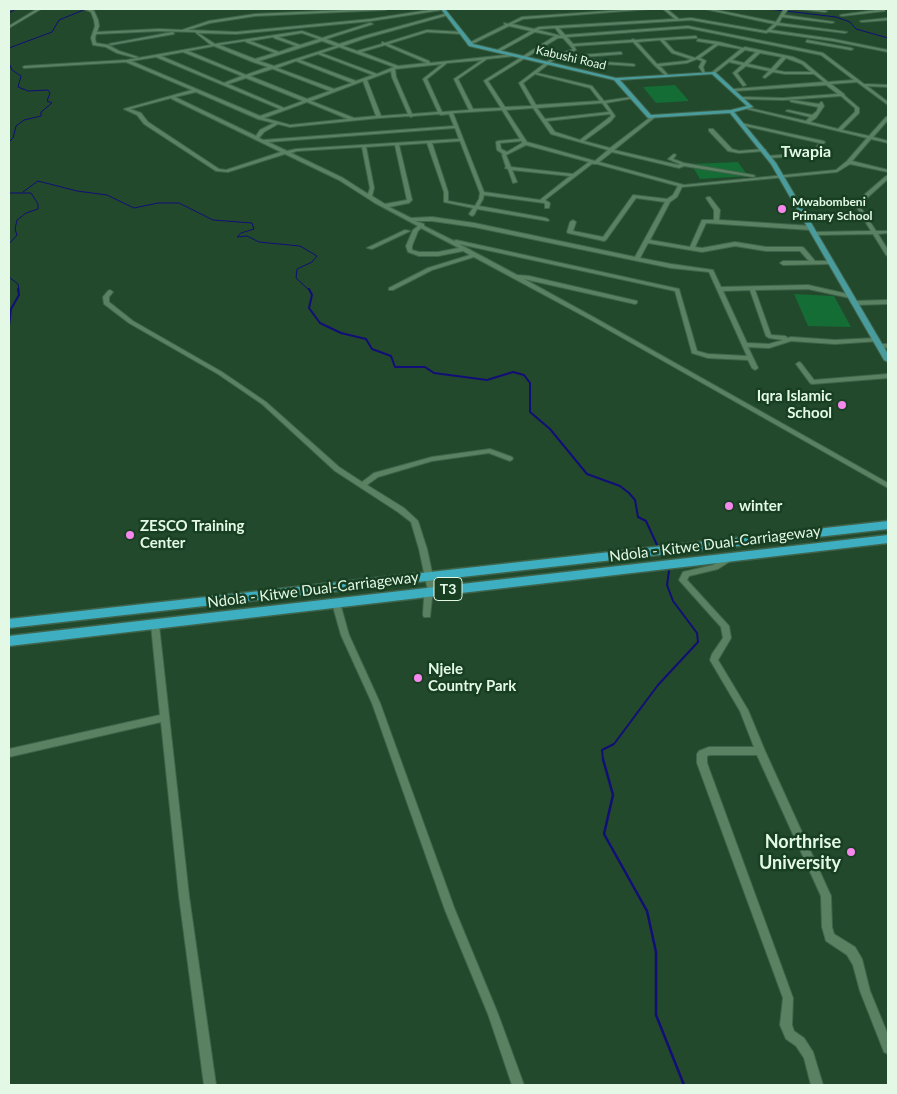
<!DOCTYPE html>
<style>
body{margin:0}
#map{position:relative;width:897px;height:1094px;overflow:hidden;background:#23492c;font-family:Lato,sans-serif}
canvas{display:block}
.frame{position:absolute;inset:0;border:10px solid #e3f9e6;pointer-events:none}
</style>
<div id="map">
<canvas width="897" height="1094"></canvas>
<div class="frame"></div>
</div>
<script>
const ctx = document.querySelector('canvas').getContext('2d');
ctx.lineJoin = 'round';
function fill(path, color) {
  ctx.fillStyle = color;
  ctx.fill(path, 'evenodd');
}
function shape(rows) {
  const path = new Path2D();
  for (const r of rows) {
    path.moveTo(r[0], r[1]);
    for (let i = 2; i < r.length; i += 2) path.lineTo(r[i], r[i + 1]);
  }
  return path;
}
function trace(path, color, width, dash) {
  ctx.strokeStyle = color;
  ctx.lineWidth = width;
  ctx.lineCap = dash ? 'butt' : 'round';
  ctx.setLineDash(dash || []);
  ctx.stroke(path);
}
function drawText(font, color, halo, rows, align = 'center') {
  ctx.font = font + ' Lato,sans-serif';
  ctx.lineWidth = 5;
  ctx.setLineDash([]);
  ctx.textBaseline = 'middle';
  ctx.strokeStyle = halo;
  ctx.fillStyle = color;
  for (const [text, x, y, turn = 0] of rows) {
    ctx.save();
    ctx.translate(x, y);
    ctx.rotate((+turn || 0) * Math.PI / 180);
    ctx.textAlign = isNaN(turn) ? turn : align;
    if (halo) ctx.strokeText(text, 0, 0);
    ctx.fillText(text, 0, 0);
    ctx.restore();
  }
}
fill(shape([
 [675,85,689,101,656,103,643,87],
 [738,162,748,176,700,179,691,164],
 [794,294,834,296,851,327,808,326]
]), '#146d35');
trace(shape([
 [769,9,836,17,850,22,856,29,888,38],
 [9,13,16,9],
 [9,48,52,32,59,20,86,9],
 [9,63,12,70,21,76,18,87,28,91,48,90,50,93,47,101,52,103,41,112,41,116,24,120,16,126,13,138,9,142],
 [23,192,38,181,77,191,107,195,134,208,158,203,179,203,213,220,252,223,254,229,241,233,237,237,247,236,259,242,300,246,317,256,312,262,297,269,296,278,309,290],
 [9,193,31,193,38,204,38,209,26,213,17,220,15,229,17,235,9,244],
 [9,277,18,284,19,290]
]), '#120e77', 1);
trace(shape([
 [309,289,312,295,309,308,320,323,341,333,366,339,372,349,391,356,395,367,425,367,434,373,487,380,513,372,524,375,530,383,530,412,550,429,587,474,620,486,629,493,635,500,638,517,646,521,657,545],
 [9,326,11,309,19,295,18,289],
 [603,760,602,750,614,744,658,685,698,642,697,633,673,601,667,585,669,571]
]), '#120e77', 2);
trace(shape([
 [603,759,613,795,604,834,647,911,656,952,656,1015,684,1085]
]), '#120e77', 2.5);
const minor = shape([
 [37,9,41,9,9,28,9,26,37,9],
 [84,9,89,9,94,11,98,20,99,26,97,32,159,29,182,30,209,21,255,14,367,9,387,9,385,10,255,16,210,23,188,30,236,32,371,19,436,9,443,9,441,10,371,21,236,34,198,33,215,44,302,31,322,38,370,23,373,24,326,39,339,44,364,36,448,13,448,15,366,38,343,46,357,51,382,44,382,42,385,43,427,30,462,32,464,33,462,34,427,32,388,44,429,61,430,63,515,54,514,56,487,59,458,79,473,109,501,108,484,81,485,80,555,36,535,32,499,52,497,52,497,50,531,31,509,26,470,45,467,44,505,25,504,23,508,24,522,17,637,9,650,9,523,19,512,24,534,29,539,27,675,19,663,9,667,9,679,19,691,18,766,31,774,24,705,9,711,9,776,22,784,9,788,9,784,15,834,22,832,23,782,17,779,23,847,32,845,33,777,25,771,30,833,39,888,50,888,52,833,41,769,32,766,33,691,20,559,28,565,35,688,26,823,53,864,84,888,85,888,87,867,86,888,102,888,105,857,82,831,84,844,94,845,96,859,108,859,113,842,130,869,136,886,117,888,117,888,120,873,137,888,141,888,143,871,139,852,161,888,170,888,172,850,164,837,172,682,187,677,197,670,202,650,240,690,247,702,220,714,220,714,210,706,198,708,197,710,197,720,210,719,220,811,226,814,228,811,230,706,223,695,247,702,248,735,242,766,247,802,247,804,248,815,261,831,261,834,263,833,264,783,265,780,263,783,261,809,261,800,251,766,251,735,246,702,252,648,243,640,258,671,264,713,270,721,287,808,285,852,295,852,297,850,298,808,289,755,290,771,335,785,336,788,338,791,337,835,340,877,338,879,339,879,341,835,344,791,341,769,348,748,347,758,368,755,370,752,368,748,360,708,358,692,353,675,291,459,244,517,275,529,276,637,301,637,303,635,304,524,279,595,318,888,483,888,488,591,320,474,257,432,270,393,290,389,290,389,288,428,268,470,255,463,251,438,256,419,256,408,252,406,246,413,230,418,226,375,203,339,180,285,154,228,172,216,171,144,124,137,115,124,109,192,90,126,62,24,68,23,67,25,66,127,60,211,45,195,32,159,31,96,34,95,38,96,43,108,45,119,51,138,57,136,58,117,53,106,47,93,45,91,38,95,26,94,20,91,12,84,9],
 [555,28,561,36,538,30,540,29,555,28],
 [688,28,821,55,854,80,828,82,804,62,793,57,745,47,743,48,719,42,698,39,697,41,715,44,695,58,674,51,664,40,697,38,696,36,635,40,633,39,631,40,573,44,567,37,688,28],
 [302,33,319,39,300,45,278,37,302,33],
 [273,37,274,38,296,46,279,52,250,41,273,37],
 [558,38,563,38,573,49,553,57,519,83,532,106,505,107,488,81,558,38],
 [660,40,672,53,691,59,686,61,657,64,637,42,660,40],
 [245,41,246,42,275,53,255,59,219,45,245,41],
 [322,41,336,46,274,66,259,61,322,41],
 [633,42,655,66,666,76,668,75,660,66,687,63,697,59,702,61,699,67,703,73,705,73,703,67,706,61,700,58,718,45,741,49,711,73,714,74,729,62,742,65,733,73,743,86,746,85,737,73,746,66,769,71,763,77,765,78,773,72,785,74,814,74,824,82,734,89,732,90,734,91,826,85,838,94,783,98,742,97,740,98,742,99,783,100,841,96,855,108,855,112,838,129,810,122,816,118,824,106,822,102,821,102,819,104,791,100,790,101,792,102,818,107,817,111,812,115,788,110,786,111,810,117,806,121,749,108,747,109,867,138,847,161,836,170,684,185,599,162,612,152,679,168,684,166,753,177,755,176,753,175,684,163,673,159,676,155,674,154,668,159,680,164,678,165,614,150,654,118,654,117,652,116,610,148,584,141,610,122,615,116,606,103,634,98,632,97,604,101,592,86,537,73,555,59,564,55,604,64,634,66,635,65,633,64,604,62,583,57,622,54,621,52,581,55,579,56,568,53,576,50,574,46,633,42],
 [385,45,427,63,398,66,361,52,385,45],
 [214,46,253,62,268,67,246,75,188,51,214,46],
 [339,47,394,67,377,74,321,53,339,47],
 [745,50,756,52,744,63,732,60,745,50],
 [183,52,242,76,224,83,161,56,183,52],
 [760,53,782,57,771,69,748,64,760,53],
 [318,54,373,75,356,81,300,60,318,54],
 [156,57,223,85,280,109,260,116,131,61,156,57],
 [786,58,802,64,811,72,785,72,775,70,786,58],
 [482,60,454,79,469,110,442,112,427,79,447,63,482,60],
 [296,61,352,83,334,89,277,68,296,61],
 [442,64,423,79,438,112,412,114,396,77,395,69,442,64],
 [272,69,273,69,330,91,307,99,250,76,272,69],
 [391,71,392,77,408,114,381,116,367,80,391,71],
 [535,74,590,88,600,101,536,105,523,83,535,74],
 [246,78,303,101,284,108,228,84,246,78],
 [363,81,376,116,354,118,311,101,363,81],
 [196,92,258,119,274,123,260,130,256,136,175,97,196,92],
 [171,98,172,99,281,152,226,170,219,169,148,122,141,113,130,109,171,98],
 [307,102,348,119,290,125,264,118,307,102],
 [602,103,609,112,545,119,537,108,602,103],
 [533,108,551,134,608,150,595,161,527,142,506,110,533,108],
 [502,110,520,139,498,141,496,142,497,150,503,154,502,155,506,167,505,168,508,169,513,183,517,182,512,170,570,176,540,200,484,192,453,113,502,110],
 [439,114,441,115,449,114,454,126,263,140,259,138,264,132,278,124,290,127,379,118,409,116,411,117,413,116,439,114],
 [610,114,611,116,606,120,580,140,555,132,547,121,610,114],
 [455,128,459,139,296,149,287,151,268,142,455,128],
 [460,141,480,193,479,199,475,206,448,201,448,192,432,143,460,141],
 [522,141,522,143,507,152,501,149,500,143,522,141],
 [427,143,444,192,444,202,473,208,469,214,472,216,474,215,477,209,548,221,549,220,546,218,479,206,483,199,484,195,544,203,545,204,545,208,549,208,550,203,545,200,593,163,593,164,597,164,678,186,673,195,667,199,633,195,603,237,573,231,576,222,573,220,570,222,567,232,568,233,604,241,606,240,636,198,665,202,635,257,474,223,432,217,411,218,389,207,409,203,412,200,399,145,427,143],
 [395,145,407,200,385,204,372,196,374,188,366,147,395,145],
 [526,145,589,162,573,174,511,167,506,155,526,145],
 [362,147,370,188,368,194,343,178,291,153,297,151,362,147],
 [415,221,432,221,474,227,671,268,709,272,747,356,708,354,697,351,679,289,456,240,454,241,424,226,424,224,415,221],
 [421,228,459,248,438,252,419,252,412,250,412,246,418,231,421,228],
 [750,290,766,336,769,338,783,340,769,344,747,343,723,291,750,290],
 [798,9,810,9,827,11,825,12,798,9],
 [884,9,885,11,842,16,840,15,884,9],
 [888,18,888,20,862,22,860,21,888,18],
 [173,32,174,34,111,45,109,44,173,32],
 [807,40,851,48,853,49,851,50,806,42,807,40],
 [741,123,823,141,825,142,813,155,769,158,767,158,767,156,810,153,820,143,741,125,741,123],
 [709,129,713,129,732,149,739,151,764,149,766,150,764,151,739,153,728,151,709,131,709,129],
 [886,176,888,176,888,179,868,197,861,208,876,231,888,231,888,233,878,234,888,250,888,256,886,255,873,234,813,235,812,234,815,232,871,231,857,208,864,195,886,176],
 [405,230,410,231,372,249,367,248,405,230],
 [110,290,113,292,109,297,109,302,133,321,222,372,266,402,339,467,362,482,374,473,432,457,490,449,512,457,513,459,510,461,489,453,432,461,378,477,367,485,404,508,418,521,427,549,436,591,432,598,430,617,424,617,423,615,424,598,428,591,419,549,411,522,398,512,335,471,262,404,218,374,129,323,104,304,103,297,108,291,110,290],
 [888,300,888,304,854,305,851,303,854,301,888,300],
 [880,344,888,344,888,348,878,347,878,345,880,344],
 [799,362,801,363,814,380,888,374,888,378,812,384,810,383,796,364,799,362],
 [729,555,732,556,733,558,732,560,718,569,689,576,687,580,729,626,731,638,718,660,748,710,765,751,831,896,832,927,834,934,855,947,862,959,870,991,888,1035,888,1054,884,1052,860,991,853,965,847,955,826,941,822,927,821,896,757,755,710,755,707,756,707,763,793,998,792,1025,794,1031,804,1038,813,1052,823,1085,811,1085,804,1058,796,1046,786,1039,780,1025,783,998,697,763,697,754,699,751,709,747,754,747,740,711,710,660,712,654,723,638,721,627,679,580,683,572,713,565,729,555],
 [336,600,339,601,340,603,349,635,380,703,455,910,498,1014,524,1085,512,1085,488,1014,445,910,372,703,341,635,332,603,333,601,336,600],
 [155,622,158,623,159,625,189,896,216,1085,204,1085,179,896,161,722,9,757,9,749,160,715,151,625,152,623,155,622]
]);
const major = shape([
 [441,9,445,9,473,44,616,78,715,72,753,107,734,112,776,163,888,354,888,362,884,360,771,164,730,113,648,118,614,80,469,46,441,9],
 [712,74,747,106,731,110,651,115,620,80,712,74]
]);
const highway = shape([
 [888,521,888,529,9,628,9,619,888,521],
 [888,535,888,543,9,646,9,636,888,535]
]);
trace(minor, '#3f644b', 2);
trace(major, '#3f644b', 2);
trace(highway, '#3f644b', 3);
fill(minor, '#5a8262');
fill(major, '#499c9b');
fill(highway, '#3eaec1');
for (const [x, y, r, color] of [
 [782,209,5,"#f688ed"],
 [842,405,5,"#f688ed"],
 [729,506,5,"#f688ed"],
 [130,535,5,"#f688ed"],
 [418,678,5,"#f688ed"],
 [851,852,5,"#f688ed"]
]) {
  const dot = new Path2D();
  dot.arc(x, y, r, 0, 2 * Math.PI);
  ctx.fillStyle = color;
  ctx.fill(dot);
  trace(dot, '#183f22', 2);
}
drawText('12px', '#e3f9e6', '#183f22', [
 ["Kabushi Road",571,58,13]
]);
drawText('bold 12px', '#e3f9e6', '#183f22', [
 ["Mwabombeni",792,202],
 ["Primary School",792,216]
], 'left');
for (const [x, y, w] of [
 [448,589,28]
]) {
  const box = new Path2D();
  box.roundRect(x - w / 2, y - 11.5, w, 23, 4);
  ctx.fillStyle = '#183f22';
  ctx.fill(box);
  trace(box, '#e3f9e6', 1);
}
drawText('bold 14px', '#e3f9e6', null, [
 ["T3",448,589]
]);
drawText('bold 15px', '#e3f9e6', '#183f22', [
 ["Iqra Islamic",832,396,"right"],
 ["School",832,413,"right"],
 ["winter",739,506],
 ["ZESCO Training",140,526],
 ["Center",140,543],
 ["Njele",428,669],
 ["Country Park",428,686]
], 'left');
drawText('15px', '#e3f9e6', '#183f22', [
 ["Ndola - Kitwe Dual-Carriageway",715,544,-7],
 ["Ndola - Kitwe Dual-Carriageway",313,590,-7]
]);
drawText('bold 16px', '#e3f9e6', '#183f22', [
 ["Twapia",806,152]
]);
drawText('bold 18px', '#e3f9e6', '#183f22', [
 ["Northrise",841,842],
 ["University",841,863]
], 'right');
</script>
